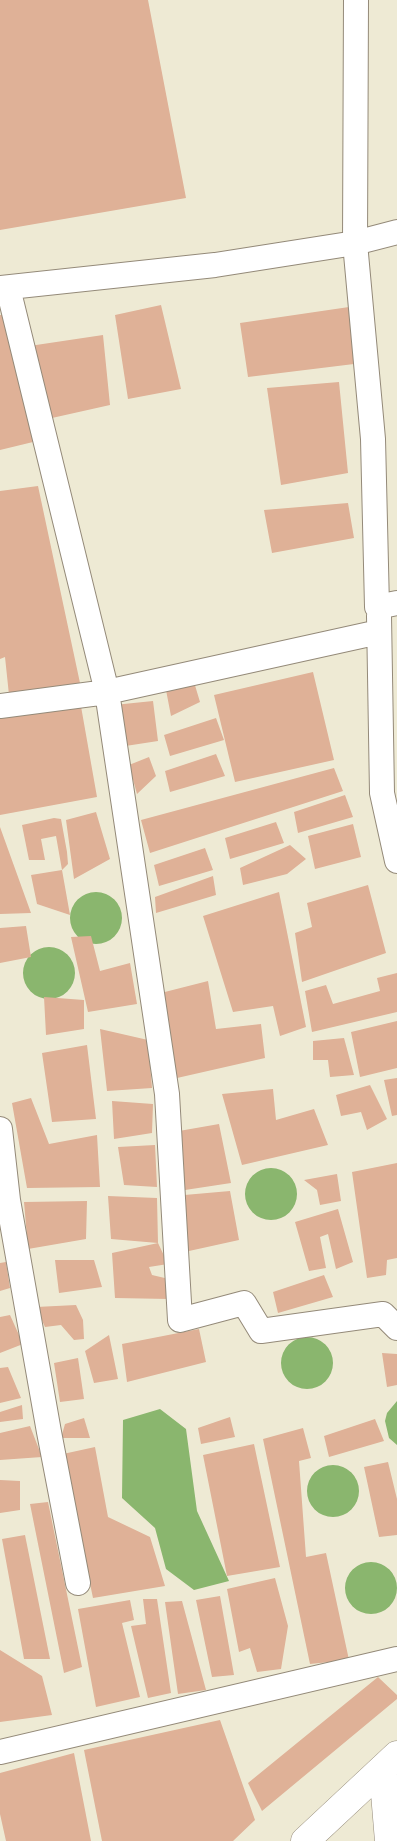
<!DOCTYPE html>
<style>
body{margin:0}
canvas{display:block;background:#eeead4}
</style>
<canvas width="397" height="1841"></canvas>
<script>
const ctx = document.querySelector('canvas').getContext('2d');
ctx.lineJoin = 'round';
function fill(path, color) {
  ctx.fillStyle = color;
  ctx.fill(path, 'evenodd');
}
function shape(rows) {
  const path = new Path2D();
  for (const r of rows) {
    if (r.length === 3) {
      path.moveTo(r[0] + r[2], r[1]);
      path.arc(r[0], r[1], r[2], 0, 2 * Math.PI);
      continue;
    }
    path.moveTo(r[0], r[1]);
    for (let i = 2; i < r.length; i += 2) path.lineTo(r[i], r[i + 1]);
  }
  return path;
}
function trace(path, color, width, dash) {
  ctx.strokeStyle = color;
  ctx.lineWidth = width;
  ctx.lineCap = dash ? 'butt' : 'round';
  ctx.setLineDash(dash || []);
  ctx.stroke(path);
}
fill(shape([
 [96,918,26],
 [49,973,26],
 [271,1194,26],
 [307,1363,26],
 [397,1401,397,1445,389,1438,385,1421,387,1413],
 [160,1409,186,1429,197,1511,229,1581,194,1590,166,1569,155,1528,122,1498,123,1420],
 [333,1491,26],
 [371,1588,26]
]), '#8ab66e');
fill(shape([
 [0,0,148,0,186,198,0,230],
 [161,305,181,389,128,399,115,315],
 [349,307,354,364,248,377,240,323],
 [0,315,3,315,33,442,0,450],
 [103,335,110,405,43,420,16,348],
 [339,382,348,473,281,485,267,388],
 [38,486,80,683,9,695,5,657,0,659,0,491],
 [348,503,354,538,272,553,264,510],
 [313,672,334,760,235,782,214,695],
 [194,682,200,702,171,716,166,690],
 [79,695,97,797,0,815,0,714],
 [153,701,158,741,119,747,114,705],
 [216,718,224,740,170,756,164,735],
 [216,754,225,776,170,792,165,771],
 [149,757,156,776,137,794,129,765],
 [334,768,343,791,150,853,141,820],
 [345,795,353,817,298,833,294,812],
 [96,812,110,859,74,879,66,820],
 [54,818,61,819,67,852,68,864,62,870,56,836,41,839,45,860,29,860,22,825],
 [276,822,284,843,230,859,225,838],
 [353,824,361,857,315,869,308,836],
 [0,827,31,913,0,914],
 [290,845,306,859,287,874,243,885,240,868],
 [205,848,213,870,159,886,154,865],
 [62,870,70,915,37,904,31,875],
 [213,876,216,895,156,913,155,897],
 [368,885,386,953,302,982,295,933,312,927,307,903],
 [279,892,306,1027,280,1036,273,1006,233,1012,203,916],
 [26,926,31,957,0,963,0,928],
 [91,936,100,971,130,963,137,1004,88,1012,71,937],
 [397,973,397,1012,312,1032,305,991,326,985,333,1004,380,991,377,978],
 [208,981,216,1029,261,1024,265,1058,177,1078,153,995],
 [44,997,84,1000,84,1029,46,1035],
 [397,1021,397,1068,360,1077,351,1032],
 [100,1029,148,1040,152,1088,107,1091],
 [344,1038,354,1075,330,1077,328,1060,313,1060,313,1041],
 [87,1045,96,1119,52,1122,42,1053],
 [397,1078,397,1115,392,1116,384,1080],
 [370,1085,387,1119,367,1130,361,1112,341,1116,336,1095],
 [273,1089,276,1120,314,1109,328,1145,242,1165,222,1094],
 [31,1098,49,1144,97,1135,100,1187,27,1188,12,1103],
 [112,1101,153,1104,152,1133,114,1139],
 [219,1124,231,1183,185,1190,179,1131],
 [155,1145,157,1187,124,1185,118,1147],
 [397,1163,397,1258,387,1260,386,1275,367,1278,352,1172],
 [337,1174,341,1201,320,1205,317,1190,304,1180],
 [230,1191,239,1240,189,1251,173,1196],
 [108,1196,157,1198,158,1243,111,1239],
 [87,1201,86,1239,28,1249,24,1202],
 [338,1209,353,1262,336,1269,328,1234,320,1237,326,1268,309,1271,295,1222],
 [158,1243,168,1264,149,1267,152,1275,169,1279,169,1299,115,1298,112,1253],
 [55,1260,94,1260,102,1287,59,1293],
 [6,1262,10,1288,0,1291,0,1263],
 [324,1275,333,1297,278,1313,273,1292],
 [76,1305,83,1320,84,1339,74,1340,61,1325,45,1327,36,1307],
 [10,1315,23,1344,0,1353,0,1317],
 [199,1329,206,1362,127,1382,122,1344],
 [109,1335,118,1379,94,1383,85,1351],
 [382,1353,397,1354,397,1385,387,1387],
 [78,1358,84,1399,60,1402,54,1363],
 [8,1367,21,1398,0,1403,0,1368],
 [22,1405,23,1419,0,1422,0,1412],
 [230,1417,235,1437,201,1444,198,1428],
 [84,1418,90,1438,61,1438,65,1424],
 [375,1419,384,1441,329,1457,324,1436],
 [30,1426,42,1457,0,1460,0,1433],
 [303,1428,311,1458,299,1461,306,1557,326,1553,349,1660,310,1664,263,1439],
 [254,1444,280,1567,227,1576,203,1455],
 [95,1447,108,1517,150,1537,165,1586,93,1598,63,1454],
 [388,1462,397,1499,397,1535,379,1537,364,1467],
 [0,1480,20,1481,20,1510,0,1513],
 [48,1502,82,1667,64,1673,30,1504],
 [25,1535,50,1659,24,1659,2,1539],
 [275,1578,288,1626,281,1669,257,1672,250,1648,239,1652,227,1589],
 [220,1596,234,1675,212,1677,196,1600],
 [143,1599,157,1599,171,1693,148,1698,131,1626,146,1624],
 [130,1600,134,1620,122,1623,140,1697,96,1707,78,1609],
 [182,1601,206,1690,178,1694,165,1602],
 [0,1650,42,1676,52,1715,0,1722],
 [378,1677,397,1695,397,1699,262,1811,248,1783],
 [220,1720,255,1820,233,1841,102,1841,84,1750],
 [74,1753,91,1841,6,1841,0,1814,0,1773]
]), '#dfb197');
const street = shape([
 [397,232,355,243,373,439,377,607,397,603],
 [0,288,215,265,355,243,356,0],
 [8,288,107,692,379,632],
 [379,616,382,793,397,861],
 [0,706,107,692,167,1094,180,1320,244,1303,261,1331,383,1314,397,1328],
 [0,1129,8,1200,49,1432,78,1583],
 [0,1752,397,1659]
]);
const secondary = shape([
 [383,1769,389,1841],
 [305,1841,397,1755]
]);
trace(street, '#948a79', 26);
trace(secondary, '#948a79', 29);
trace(street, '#fff', 24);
trace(secondary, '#fff', 28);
</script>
